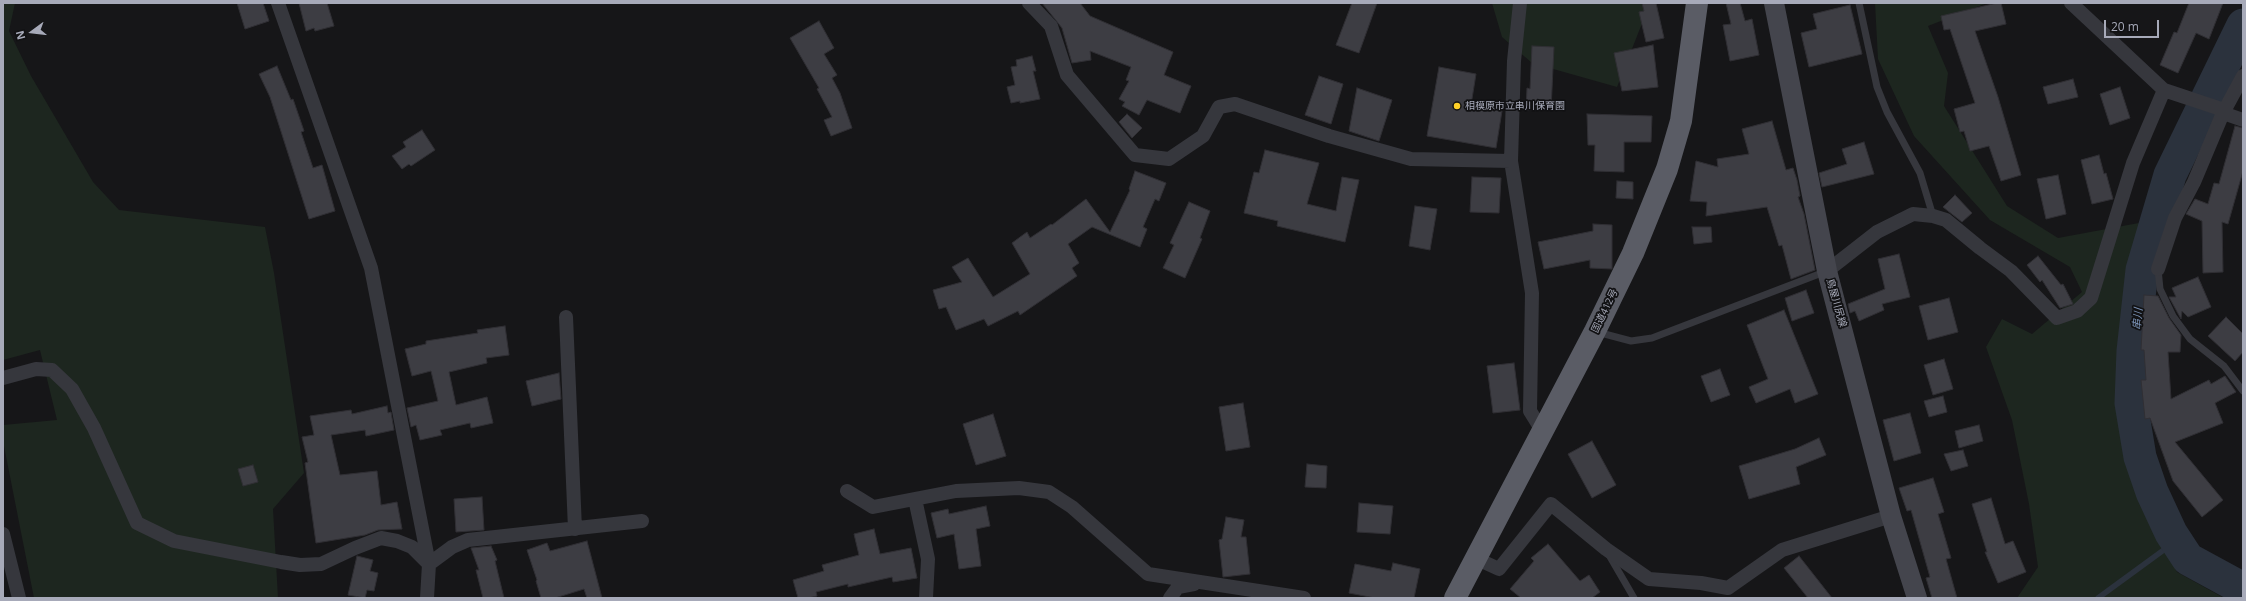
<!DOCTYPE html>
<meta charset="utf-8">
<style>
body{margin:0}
#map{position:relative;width:2246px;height:601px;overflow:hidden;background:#161618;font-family:"Open Sans",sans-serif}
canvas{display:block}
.frame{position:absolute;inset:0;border:4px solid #a7aab9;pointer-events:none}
.north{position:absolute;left:12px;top:12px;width:40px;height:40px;-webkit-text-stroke:3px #111113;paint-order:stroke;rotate:255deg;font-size:11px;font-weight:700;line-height:16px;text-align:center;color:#a7aab9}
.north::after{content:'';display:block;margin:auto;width:14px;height:18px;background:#a7aab9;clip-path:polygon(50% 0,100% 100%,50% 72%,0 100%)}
.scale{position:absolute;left:2104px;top:20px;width:55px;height:18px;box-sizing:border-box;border:2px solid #a7aab9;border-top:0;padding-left:5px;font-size:12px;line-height:14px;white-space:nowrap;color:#a7aab9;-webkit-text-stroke:3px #111113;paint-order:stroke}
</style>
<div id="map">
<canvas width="2246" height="601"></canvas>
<div class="frame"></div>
<div class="north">N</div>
<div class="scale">20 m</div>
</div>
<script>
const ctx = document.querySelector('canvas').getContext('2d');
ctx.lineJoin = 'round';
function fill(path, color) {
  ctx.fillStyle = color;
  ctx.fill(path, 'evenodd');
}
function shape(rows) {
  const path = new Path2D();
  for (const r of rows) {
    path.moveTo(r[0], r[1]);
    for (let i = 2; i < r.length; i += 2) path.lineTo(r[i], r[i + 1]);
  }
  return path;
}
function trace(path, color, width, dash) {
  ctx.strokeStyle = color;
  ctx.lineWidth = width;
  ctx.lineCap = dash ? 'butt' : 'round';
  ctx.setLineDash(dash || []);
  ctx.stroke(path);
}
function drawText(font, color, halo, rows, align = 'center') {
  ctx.font = font + ' "Open Sans","Noto Sans JP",sans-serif';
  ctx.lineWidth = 3.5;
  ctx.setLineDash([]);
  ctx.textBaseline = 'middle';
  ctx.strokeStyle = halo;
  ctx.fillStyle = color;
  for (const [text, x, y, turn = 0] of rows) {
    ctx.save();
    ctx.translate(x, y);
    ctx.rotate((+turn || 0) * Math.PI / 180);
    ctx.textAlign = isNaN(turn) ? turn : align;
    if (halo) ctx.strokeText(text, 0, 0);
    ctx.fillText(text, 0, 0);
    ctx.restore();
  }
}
fill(shape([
 [3,3,15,3,9,31,31,76,93,182,119,210,265,227,274,273,304,473,273,509,278,598,34,598,3,441,3,425,57,420,40,350,3,360],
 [1492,3,1650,3,1617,87,1532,63,1502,37],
 [1875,3,1987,3,1928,26,1948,73,1944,106,2007,206,2058,238,2155,220,2117,360,2138,493,2177,572,2224,598,2017,598,2038,567,2029,504,2012,420,1986,347,2002,319,2032,334,2082,292,2070,267,1990,220,1914,136,1878,59]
]), '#1d261f');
trace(shape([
 [2098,598,2176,541]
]), '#2b323d', 5.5);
trace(shape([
 [2243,25,2170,175,2142,270,2133,351,2131,403,2140,457,2152,492,2171,533,2188,559,2243,589]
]), '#2b323d', 33);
const building = shape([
 [237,3,263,3,269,21,245,29,237,3],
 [299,3,327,3,334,26,315,31,314,28,306,31,299,3],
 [1042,3,1080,3,1090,16,1173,52,1164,75,1191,86,1180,113,1147,100,1139,115,1122,106,1125,102,1119,99,1129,81,1126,80,1131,67,1090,51,1091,60,1072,63,1062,28,1042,3],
 [1352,3,1377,3,1359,53,1336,45,1352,3],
 [1642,3,1656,3,1664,38,1646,42,1639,12,1644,11,1642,3],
 [1726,3,1740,3,1745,21,1752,19,1759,55,1730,61,1723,25,1731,24,1726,3],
 [1997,3,2001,3,2006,24,1975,31,1998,97,2021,175,2001,181,1989,146,1970,151,1964,131,1960,132,1954,109,1975,103,1950,29,1944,30,1941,16,1997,3],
 [2189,3,2223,3,2209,39,2196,33,2178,73,2160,65,2174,32,2177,33,2189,3],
 [1850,5,1862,54,1809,67,1801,33,1817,29,1813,14,1850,5],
 [819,21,834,48,824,54,837,75,832,78,840,93,852,128,831,136,824,120,832,117,817,89,819,88,790,38,819,21],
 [1653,45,1658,87,1622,91,1614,53,1653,45],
 [1532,46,1554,47,1551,110,1526,110,1527,88,1530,89,1532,46],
 [1032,56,1036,71,1033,71,1040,99,1020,103,1020,101,1011,103,1007,87,1015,85,1011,67,1017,66,1016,60,1032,56],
 [277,66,291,100,293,99,304,131,301,132,313,168,322,165,335,211,309,219,270,97,259,74,277,66],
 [1439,67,1476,74,1471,105,1502,111,1496,148,1427,136,1439,67],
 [1319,76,1343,84,1331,124,1305,115,1319,76],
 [2073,79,2078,97,2048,104,2043,87,2073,79],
 [2120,87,2130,118,2110,125,2100,94,2120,87],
 [1357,88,1392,100,1379,141,1349,131,1357,88],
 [1127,114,1142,128,1132,138,1119,122,1127,114],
 [1587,114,1652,116,1651,142,1624,142,1624,172,1594,171,1595,145,1588,145,1587,114],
 [1772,121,1786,170,1793,168,1797,180,1800,196,1798,197,1804,214,1815,270,1791,279,1782,245,1779,246,1767,207,1706,216,1707,202,1690,201,1696,161,1718,167,1717,159,1749,154,1742,129,1772,121],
 [2235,126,2243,128,2243,171,2228,224,2222,222,2223,272,2203,273,2202,221,2186,214,2195,199,2208,204,2214,183,2219,184,2235,126],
 [422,130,435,150,411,166,409,164,402,169,392,156,406,147,403,142,422,130],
 [1864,142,1874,174,1822,187,1819,173,1847,164,1842,149,1864,142],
 [1265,150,1319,163,1307,204,1336,211,1342,177,1359,180,1345,242,1277,226,1278,221,1244,213,1254,172,1259,173,1265,150],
 [2099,155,2104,174,2106,173,2113,199,2092,204,2081,160,2099,155],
 [1135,171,1166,183,1159,201,1155,199,1143,227,1147,229,1140,247,1092,227,1068,244,1079,263,1072,268,1077,276,1020,315,1018,311,988,326,984,319,956,330,946,307,939,309,933,290,962,282,952,267,968,258,993,297,1030,274,1012,243,1027,232,1030,238,1051,224,1052,225,1086,199,1110,232,1130,190,1129,189,1135,171],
 [2058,175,2066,214,2046,219,2037,179,2058,175],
 [1472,177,1501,178,1499,213,1470,212,1472,177],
 [1617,181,1633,182,1633,199,1616,198,1617,181],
 [1955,195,1972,213,1962,222,1943,207,1955,195],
 [1189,202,1210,211,1200,238,1202,239,1185,278,1163,268,1174,245,1170,243,1189,202],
 [1415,206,1437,209,1430,250,1409,246,1415,206],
 [1593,224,1612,225,1612,269,1590,268,1590,260,1544,269,1538,242,1593,231,1593,224],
 [1692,227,1711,227,1712,242,1694,244,1692,227],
 [1899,254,1910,297,1882,304,1884,310,1859,321,1855,311,1850,313,1848,304,1885,289,1878,259,1899,254],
 [2038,256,2061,285,2063,284,2073,304,2060,308,2042,280,2040,282,2027,265,2038,256],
 [2198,277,2211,307,2188,317,2182,311,2181,319,2169,297,2176,297,2172,288,2198,277],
 [1806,290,1814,313,1792,321,1785,298,1806,290],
 [2144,295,2158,296,2169,318,2181,335,2180,352,2168,352,2171,399,2209,380,2211,384,2225,376,2236,392,2215,403,2223,423,2175,442,2223,500,2202,517,2173,481,2150,418,2145,419,2141,380,2146,380,2144,350,2141,350,2144,295],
 [1949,298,1958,332,1928,340,1919,306,1949,298],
 [1784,310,1818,394,1795,403,1790,389,1756,403,1749,387,1768,379,1747,325,1784,310],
 [2226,317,2243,334,2243,352,2235,361,2208,336,2226,317],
 [505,326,509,355,486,358,487,363,449,372,456,405,487,397,493,423,471,428,470,423,440,430,442,435,420,440,416,425,411,427,407,408,438,401,431,371,412,376,405,349,426,344,426,341,478,333,477,330,505,326],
 [1944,359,1953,389,1933,395,1924,365,1944,359],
 [1514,363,1520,410,1493,413,1487,366,1514,363],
 [1720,369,1730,395,1711,402,1701,376,1720,369],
 [559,373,561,399,532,406,526,381,559,373],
 [1943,396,1947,412,1929,417,1924,401,1943,396],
 [1243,403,1250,447,1226,451,1219,407,1243,403],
 [387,406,388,413,391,412,394,430,366,436,365,430,331,435,340,475,377,471,381,505,397,502,402,529,378,530,365,535,316,543,305,463,308,462,302,437,314,435,310,416,351,410,352,414,387,406],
 [1910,413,1921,453,1894,461,1883,420,1910,413],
 [993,414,1006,456,976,465,963,424,993,414],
 [1979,425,1983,441,1959,448,1955,431,1979,425],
 [1819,438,1826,455,1796,467,1800,484,1749,499,1739,466,1795,449,1819,438],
 [1592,441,1616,485,1592,498,1568,454,1592,441],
 [1963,450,1968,466,1951,471,1944,454,1963,450],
 [1307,464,1327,466,1326,488,1305,487,1307,464],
 [253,465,258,482,243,486,238,469,253,465],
 [1933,478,1944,512,1938,514,1951,558,1946,559,1957,598,1932,598,1926,578,1930,577,1911,510,1907,511,1899,488,1933,478],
 [482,497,484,530,456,532,454,499,482,497],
 [1991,498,2005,544,2013,541,2026,572,1998,583,1985,552,1987,552,1972,504,1991,498],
 [1359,503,1393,506,1390,534,1357,532,1359,503],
 [986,506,990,526,976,529,981,566,959,569,954,534,937,538,931,513,948,509,949,514,986,506],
 [1226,517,1244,520,1241,537,1246,537,1250,574,1223,577,1219,540,1222,539,1226,517],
 [874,529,880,554,911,548,917,578,893,582,892,577,848,587,848,584,816,592,817,596,808,598,798,598,793,580,824,571,822,565,859,555,854,534,874,529],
 [587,541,602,598,587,598,584,589,555,598,541,598,536,581,537,580,527,550,547,543,550,551,587,541],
 [1548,544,1580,581,1589,575,1600,592,1592,598,1521,598,1510,589,1534,561,1531,558,1548,544],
 [491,546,497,560,495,561,504,598,483,598,476,570,479,570,471,548,491,546],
 [357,556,373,560,370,571,378,573,374,591,367,590,365,598,348,595,357,556],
 [1799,556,1832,598,1808,598,1784,568,1799,556],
 [1393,563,1420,569,1414,598,1375,598,1349,593,1355,564,1391,571,1393,563]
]);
fill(building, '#3d3d43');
trace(building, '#302f34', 1);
trace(shape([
 [1859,3,1877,87,1887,112,1920,173,1933,216],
 [2158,269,2160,289,2173,316,2190,339,2224,366,2243,391],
 [1597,332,1631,341,1652,338,1827,271],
 [1609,555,1634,598]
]), '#36373d', 7);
trace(shape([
 [278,3,371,268,429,564,427,598],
 [1029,3,1051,26,1067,75,1135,155,1169,159,1203,136,1219,107,1235,104,1329,136,1411,159,1511,161,1532,293,1530,411,1543,432],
 [2071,3,2164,90,2218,108,2223,113,2243,120],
 [1511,161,1514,61,1520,3],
 [2158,269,2175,218,2194,182,2223,113,2243,76],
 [1827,271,1877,232,1913,214,1933,216,1946,220,1980,248,2011,271,2057,318,2077,311,2091,298,2133,163,2164,90],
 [566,317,575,529],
 [3,378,36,369,52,370,72,389,94,428,137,523,174,541,281,562,300,565,321,564,355,548,381,538,397,541,412,547,429,564],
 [847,491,873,507,956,491,1019,488,1049,492,1072,507,1148,574,1304,598],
 [915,499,928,559,926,598],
 [3,534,19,598],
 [1475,558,1499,569,1551,504,1606,549,1649,579,1701,583,1728,588,1782,550,1891,516],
 [429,564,452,547,468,540,642,521],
 [1170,598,1178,587,1194,584]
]), '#36373d', 14);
trace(shape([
 [1774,3,1827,271,1891,516,1917,598]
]), '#44454d', 20);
trace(shape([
 [1455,598,1595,331,1633,253,1667,169,1681,121,1697,3]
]), '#5a5c65', 22);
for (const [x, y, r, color] of [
 [1457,106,4,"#fed027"]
]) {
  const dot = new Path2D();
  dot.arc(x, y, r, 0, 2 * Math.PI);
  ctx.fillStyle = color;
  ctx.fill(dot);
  trace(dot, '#111113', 1.5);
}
drawText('10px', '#a7aab9', '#111113', [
 ["相模原市立串川保育園",1465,106]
], 'left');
drawText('10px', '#a7aab9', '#111113', [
 ["鳥屋川尻線",1836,303,74],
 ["国道412号",1605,311,-64]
]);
drawText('italic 11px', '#7b93b6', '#111113', [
 ["串川",2138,319,-85]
]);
</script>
